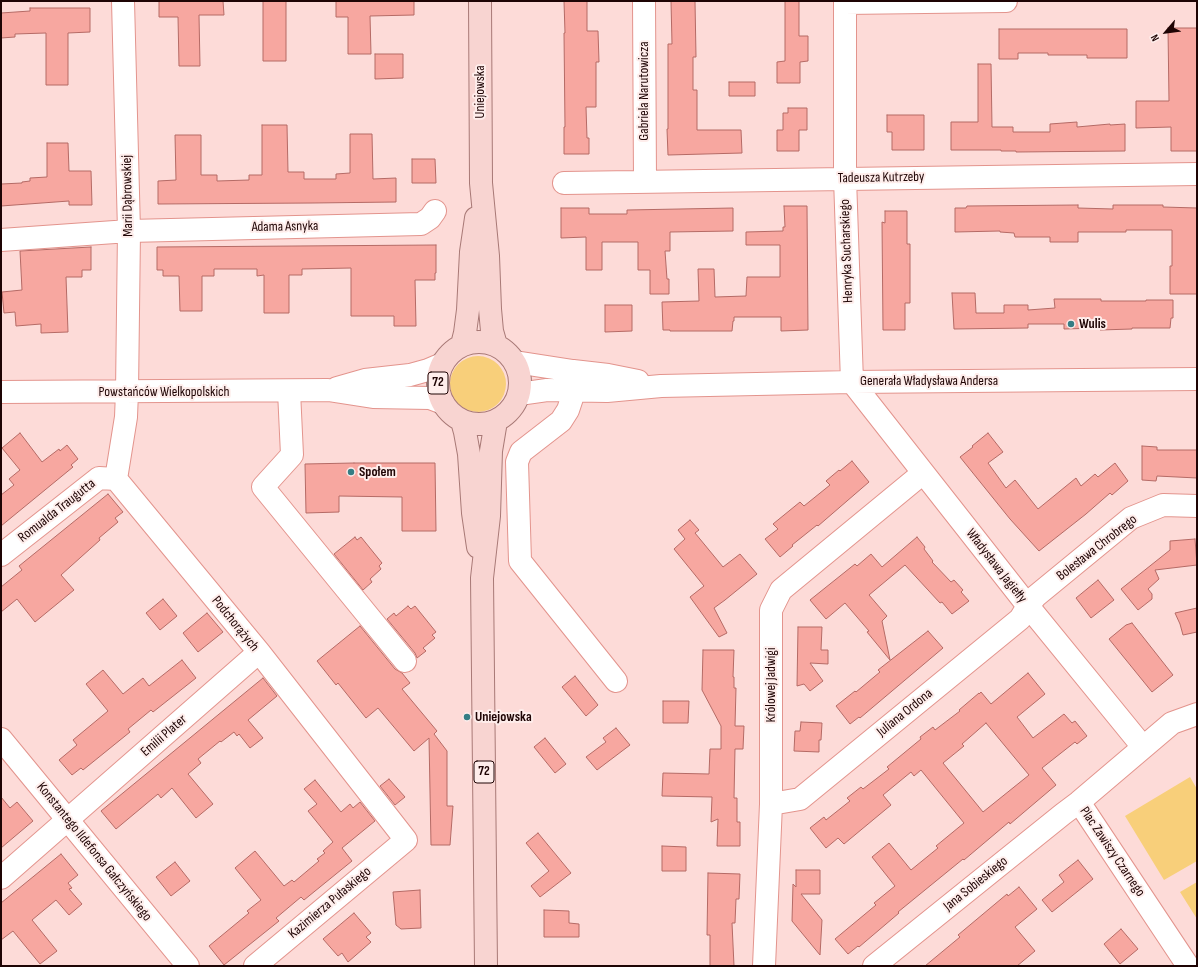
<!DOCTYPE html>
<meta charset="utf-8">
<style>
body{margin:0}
#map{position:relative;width:1198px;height:967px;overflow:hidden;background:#fddbd8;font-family:"Sofia Sans Condensed",sans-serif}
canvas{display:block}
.frame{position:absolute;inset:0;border:2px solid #1e0404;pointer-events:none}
.north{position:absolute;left:1146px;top:12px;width:40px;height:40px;-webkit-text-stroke:3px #feedeb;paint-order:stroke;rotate:242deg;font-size:11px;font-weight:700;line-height:16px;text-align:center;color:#1e0404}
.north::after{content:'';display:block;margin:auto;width:14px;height:18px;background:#1e0404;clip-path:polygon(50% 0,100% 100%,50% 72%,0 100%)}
</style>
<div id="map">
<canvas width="1198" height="967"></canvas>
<div class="frame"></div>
<div class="north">N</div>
</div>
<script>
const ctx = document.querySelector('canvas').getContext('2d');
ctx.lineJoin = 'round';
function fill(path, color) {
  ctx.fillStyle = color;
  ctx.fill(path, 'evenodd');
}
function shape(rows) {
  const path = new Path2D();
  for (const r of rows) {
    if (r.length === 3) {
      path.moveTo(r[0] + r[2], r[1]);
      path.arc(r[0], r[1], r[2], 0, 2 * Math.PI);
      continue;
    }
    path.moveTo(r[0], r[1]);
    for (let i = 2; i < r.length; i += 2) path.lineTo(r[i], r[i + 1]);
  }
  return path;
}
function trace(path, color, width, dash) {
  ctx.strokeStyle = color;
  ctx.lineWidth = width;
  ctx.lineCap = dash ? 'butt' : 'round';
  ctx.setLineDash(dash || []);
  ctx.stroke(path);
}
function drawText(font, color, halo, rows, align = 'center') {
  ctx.font = font + ' "Sofia Sans Condensed",sans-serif';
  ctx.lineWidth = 4;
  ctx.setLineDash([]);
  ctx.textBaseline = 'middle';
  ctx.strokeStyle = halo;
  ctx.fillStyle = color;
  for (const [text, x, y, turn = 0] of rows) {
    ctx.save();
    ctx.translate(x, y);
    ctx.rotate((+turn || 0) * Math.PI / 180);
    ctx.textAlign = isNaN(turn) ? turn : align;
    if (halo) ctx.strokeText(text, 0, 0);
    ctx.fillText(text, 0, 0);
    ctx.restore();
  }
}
fill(shape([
 [478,384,28],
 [1190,777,1197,789,1197,861,1164,880,1125,816],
 [1197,882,1197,919,1180,892]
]), '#f8cf7a');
const building = shape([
 [159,1,223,1,224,15,199,15,200,66,179,66,178,17,159,17,159,1],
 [263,1,286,1,286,61,263,61,263,1],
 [336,1,414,1,414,15,370,16,371,54,348,54,348,17,336,17,336,1],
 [564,1,587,1,587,31,598,31,599,62,596,62,596,107,586,107,587,138,589,138,589,154,564,154,564,127,565,127,564,33,565,33,564,1],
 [671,1,695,1,696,57,693,57,693,90,697,90,697,130,741,130,742,153,668,155,667,129,668,129,668,44,672,44,671,1],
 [785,1,799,1,799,36,808,36,808,61,800,62,800,83,777,83,777,62,785,61,785,1],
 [30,8,90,8,90,32,68,33,68,85,46,85,46,33,15,34,15,37,1,38,1,13,30,11,30,8],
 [1168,28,1197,28,1197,151,1171,151,1171,127,1136,128,1136,101,1169,101,1168,28],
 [999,29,1127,29,1127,58,1087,58,1087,55,1048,55,1048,53,1018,53,1018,59,999,59,999,29],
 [375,54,403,54,403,78,375,79,375,54],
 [978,64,991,64,992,127,1013,127,1013,132,1050,132,1050,124,1077,122,1077,127,1110,124,1110,125,1125,124,1125,151,1016,152,1016,151,1001,151,1001,150,951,150,951,122,978,122,978,64],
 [729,82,755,82,755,96,729,96,729,82],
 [788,108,807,108,807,130,799,130,799,151,777,151,777,130,783,130,783,113,788,113,788,108],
 [887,115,924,115,924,150,892,150,892,132,887,132,887,115],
 [262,125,287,125,288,172,304,172,304,179,336,179,336,174,350,173,350,134,372,134,373,179,396,178,396,202,312,203,158,204,158,181,176,180,175,135,201,135,201,175,217,175,217,181,249,180,249,175,262,175,262,125],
 [47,143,68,143,69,171,91,171,92,205,69,205,69,201,1,206,1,184,22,183,22,182,30,181,30,178,47,177,47,143],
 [412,159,435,159,436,183,412,183,412,159],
 [1078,205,1078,208,1113,209,1113,205,1163,205,1163,207,1197,208,1197,294,1170,294,1170,266,1172,266,1172,230,1126,230,1126,232,1078,232,1078,242,1050,242,1050,237,1015,237,1014,233,1000,232,1000,231,955,232,955,208,966,208,967,206,1078,205],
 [784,206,807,206,808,330,781,331,781,317,734,317,734,321,733,321,732,331,670,331,670,330,663,330,662,302,699,301,698,269,714,269,715,297,746,296,747,277,780,277,780,245,746,245,746,232,783,231,783,227,785,227,784,206],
 [561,208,589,208,589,214,627,214,627,210,733,208,733,231,670,232,670,251,665,251,667,279,669,279,669,294,650,294,650,270,638,270,638,242,602,242,602,270,586,270,586,237,561,238,561,208],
 [885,211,907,211,907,244,910,244,910,303,905,303,905,330,883,330,882,222,885,223,885,211],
 [436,245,436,273,435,273,435,280,415,280,416,326,394,326,394,316,351,316,351,268,302,269,302,275,289,275,289,313,264,313,264,275,257,276,257,269,214,269,214,276,202,276,202,311,180,311,179,276,163,276,163,270,157,270,157,247,436,245],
 [91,247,91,270,82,270,82,277,66,277,68,332,41,333,41,324,16,326,15,312,4,313,2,292,22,290,20,251,91,247],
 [952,293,975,293,976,313,1004,313,1004,305,1028,305,1028,310,1055,308,1054,299,1101,299,1101,301,1146,301,1146,300,1173,300,1173,318,1171,318,1170,328,1132,328,1132,329,1100,330,1100,328,1064,329,1064,324,1028,324,1028,328,954,329,952,293],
 [605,305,632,305,632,331,605,332,605,305],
 [20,433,42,462,59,449,60,451,67,445,78,459,71,465,73,467,1,526,1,495,14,485,9,479,20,470,2,448,20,433],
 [988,433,1003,452,988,463,1006,488,1015,480,1038,509,1076,478,1081,486,1095,474,1098,477,1115,463,1128,481,1112,495,1110,493,1086,514,1039,551,1010,519,960,457,973,447,972,446,988,433],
 [1142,446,1157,447,1157,450,1197,450,1197,478,1157,476,1156,481,1142,480,1142,446],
 [852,461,869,482,818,526,817,525,792,545,793,546,780,557,765,539,778,529,773,524,800,502,804,506,830,485,826,481,839,470,840,471,852,461],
 [354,463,435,463,436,531,402,531,402,497,339,496,339,512,306,513,305,464,354,463],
 [108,494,123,512,115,518,118,522,99,538,100,540,61,575,74,590,35,622,17,599,1,612,1,587,22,570,19,566,108,494],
 [690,520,699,530,695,533,723,567,740,554,757,574,725,600,714,608,727,633,719,637,690,597,704,586,674,549,685,539,678,530,690,520],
 [355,537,357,540,361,537,382,563,379,566,381,569,370,579,372,582,363,590,334,554,355,537],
 [917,537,925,547,924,549,933,561,932,562,951,582,954,580,963,590,961,592,969,601,952,614,942,602,940,603,905,565,869,595,887,616,882,621,890,660,867,632,869,631,845,603,826,619,810,600,855,564,857,566,871,554,882,567,917,537],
 [1195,539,1197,565,1155,570,1159,579,1148,589,1152,594,1152,599,1138,610,1121,589,1170,550,1170,541,1195,539],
 [1098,580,1114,600,1091,618,1076,598,1098,580],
 [163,599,177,616,160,630,146,613,163,599],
 [408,606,411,609,415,606,436,632,432,635,435,638,423,648,426,651,417,658,415,653,387,619,394,613,396,616,408,606],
 [1197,608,1197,632,1183,635,1180,624,1175,613,1197,608],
 [207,613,223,632,198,652,183,633,207,613],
 [1132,623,1173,675,1152,692,1109,639,1126,625,1132,623],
 [360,626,395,669,402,673,410,683,402,689,437,731,434,734,447,751,447,806,453,806,450,845,431,845,429,738,414,751,378,708,366,718,338,683,336,685,317,661,360,626],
 [798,627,822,627,821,650,828,650,828,664,810,663,823,681,810,691,804,684,797,686,798,627],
 [928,631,943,648,860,718,859,717,850,724,836,706,855,691,856,692,880,672,878,670,928,631],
 [703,650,734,650,733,677,734,677,734,688,736,688,735,726,744,726,743,749,735,749,734,798,737,798,737,822,740,822,740,846,717,846,718,819,711,822,712,797,662,796,663,773,709,774,710,749,721,749,721,726,702,690,703,650],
 [182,660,196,678,153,712,151,710,128,729,130,732,83,770,81,768,72,775,59,760,77,745,73,740,108,711,86,684,103,670,123,694,143,678,149,686,182,660],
 [1028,673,1045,694,1017,717,1033,738,1064,714,1072,723,1075,721,1087,736,1077,744,1075,742,1042,768,1056,785,1010,824,1009,822,964,860,963,859,898,912,899,913,859,947,858,946,848,954,835,939,876,905,874,903,895,886,872,857,889,843,911,870,938,848,936,846,964,823,921,770,914,776,911,772,883,795,891,805,844,844,838,838,826,848,810,828,824,817,826,820,850,801,847,798,861,787,863,789,889,769,887,767,921,739,920,737,933,727,935,730,960,711,959,710,979,693,979,694,981,692,991,704,1028,673],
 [986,723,1029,775,983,812,943,763,964,746,962,744,986,723],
 [575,676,598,705,586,716,562,687,575,676],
 [263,678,277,696,248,720,263,738,250,748,239,734,237,736,234,732,221,742,220,741,198,759,201,763,188,774,213,804,196,818,172,788,161,798,158,794,116,829,101,811,263,678],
 [663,701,689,701,688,723,663,723,663,701],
 [801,722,822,723,821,740,819,740,819,752,794,751,795,731,800,731,801,722],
 [616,728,630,745,597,770,586,757,606,742,603,738,616,728],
 [545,738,566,764,555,773,534,747,545,738],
 [389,779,405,797,395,805,380,786,389,779],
 [315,780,341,812,350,804,353,808,360,802,375,821,342,848,352,861,304,900,301,897,276,918,279,921,224,965,209,946,249,913,247,911,261,900,235,868,255,851,284,886,292,880,294,882,319,861,317,859,325,853,323,851,333,842,308,811,317,804,304,789,315,780],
 [1,797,10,808,17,802,33,821,1,848,1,797],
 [538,833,571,873,540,897,531,886,549,871,526,843,538,833],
 [662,846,686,847,686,871,662,871,662,846],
 [61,854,78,875,68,883,72,888,69,889,82,904,69,915,56,900,32,920,57,951,40,964,13,931,1,940,1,903,61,854],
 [1078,860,1093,879,1052,912,1042,900,1064,882,1059,875,1078,860],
 [175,862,190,881,171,896,156,877,175,862],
 [796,870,820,870,820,894,801,894,822,920,820,955,792,921,793,884,796,887,796,870],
 [708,873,740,874,739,899,736,899,735,923,732,923,734,966,710,966,710,935,707,935,708,873],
 [1019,887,1037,909,1015,927,1035,951,1017,966,925,966,960,937,958,935,1007,894,1008,896,1019,887],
 [420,890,421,928,401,929,396,925,393,892,420,890],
 [544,910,569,911,569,923,579,924,579,937,544,937,544,910],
 [354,913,371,933,366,937,371,942,348,962,342,953,338,956,323,939,354,913],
 [1121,929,1138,949,1120,964,1104,944,1121,929]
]);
fill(building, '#f7a7a0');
trace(building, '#b56a65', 1);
const minor = shape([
 [123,1,129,231,127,392,126,417,116,479,259,652,406,840,255,966],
 [644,1,645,181],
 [845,1,845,178,852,382],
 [845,3,1006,1],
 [564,183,1197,174],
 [1,240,129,231,421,224,430,218,435,211],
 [515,362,573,371,608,375,638,381],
 [573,371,572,398,568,410,561,421,521,452,517,462,520,561,616,681],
 [852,382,1028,606,1143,747],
 [337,388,365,380,410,375,428,370,442,364],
 [289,391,292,455,263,487,405,661],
 [1,392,328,390,373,397,430,398,443,403],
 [519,394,547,390,607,391,661,386,852,382,1197,379],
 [1,555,99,478,116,479],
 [1,739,188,966],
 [1079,802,1188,966],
 [771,804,800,799,1020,619,1028,606,1036,596,1131,518,1163,505,1197,506],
 [1,878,259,652],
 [764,966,771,804,771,610,781,590,923,473],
 [874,966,1063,814,1079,802,1172,723,1197,714]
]);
const major = shape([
 [480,1,481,183,488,256,490,309,492,331,496,345],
 [479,383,41],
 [462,345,465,333,468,310,471,252,476,218],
 [462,421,465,432,469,454,473,513,478,547],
 [486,966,482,578,489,516,491,451,496,421]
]);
trace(minor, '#e3948d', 24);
trace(major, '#a87976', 24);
trace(minor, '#fff', 22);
trace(major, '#f8d4d1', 22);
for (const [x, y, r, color] of [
 [1071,324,4,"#357d84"],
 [351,472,4,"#357d84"],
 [467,717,4,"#357d84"]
]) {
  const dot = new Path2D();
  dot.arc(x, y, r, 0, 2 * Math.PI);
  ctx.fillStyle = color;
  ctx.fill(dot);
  trace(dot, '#feedeb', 1.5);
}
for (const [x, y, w] of [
 [438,383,20],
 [484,772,20]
]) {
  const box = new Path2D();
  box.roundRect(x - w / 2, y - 11, w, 22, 3);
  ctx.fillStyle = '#feedeb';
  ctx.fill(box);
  trace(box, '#1e0404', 1);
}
drawText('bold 13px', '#1e0404', null, [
 ["72",438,383],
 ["72",484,772]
]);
drawText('14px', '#1e0404', '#feedeb', [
 ["Gabriela Narutowicza",644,91,-90],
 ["Uniejowska",480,92,-90],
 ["Tadeusza Kutrzeby",881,178,-1],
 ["Marii Dąbrowskiej",128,196,-91],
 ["Adama Asnyka",285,227,-1],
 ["Henryka Sucharskiego",847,251,-92],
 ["Generała Władysława Andersa",929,381],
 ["Powstańców Wielkopolskich",164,392],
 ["Romualda Traugutta",57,511,-38],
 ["Bolesława Chrobrego",1097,548,-38],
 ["Władysława Jagiełły",996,566,52],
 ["Podchorążych",235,624,51],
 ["Królowej Jadwigi",771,685,-90],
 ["Juliana Ordona",905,713,-39],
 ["Emilii Plater",164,736,-41],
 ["Konstantego Ildefonsa Gałczyńskiego",94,852,51],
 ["Plac Zawiszy Czarnego",1112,852,56],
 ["Jana Sobieskiego",976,884,-39],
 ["Kazimierza Pułaskiego",330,903,-40]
]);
drawText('bold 14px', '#1e0404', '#feedeb', [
 ["Wulis",1079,324],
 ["Społem",359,472],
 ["Uniejowska",475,717]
], 'left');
</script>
